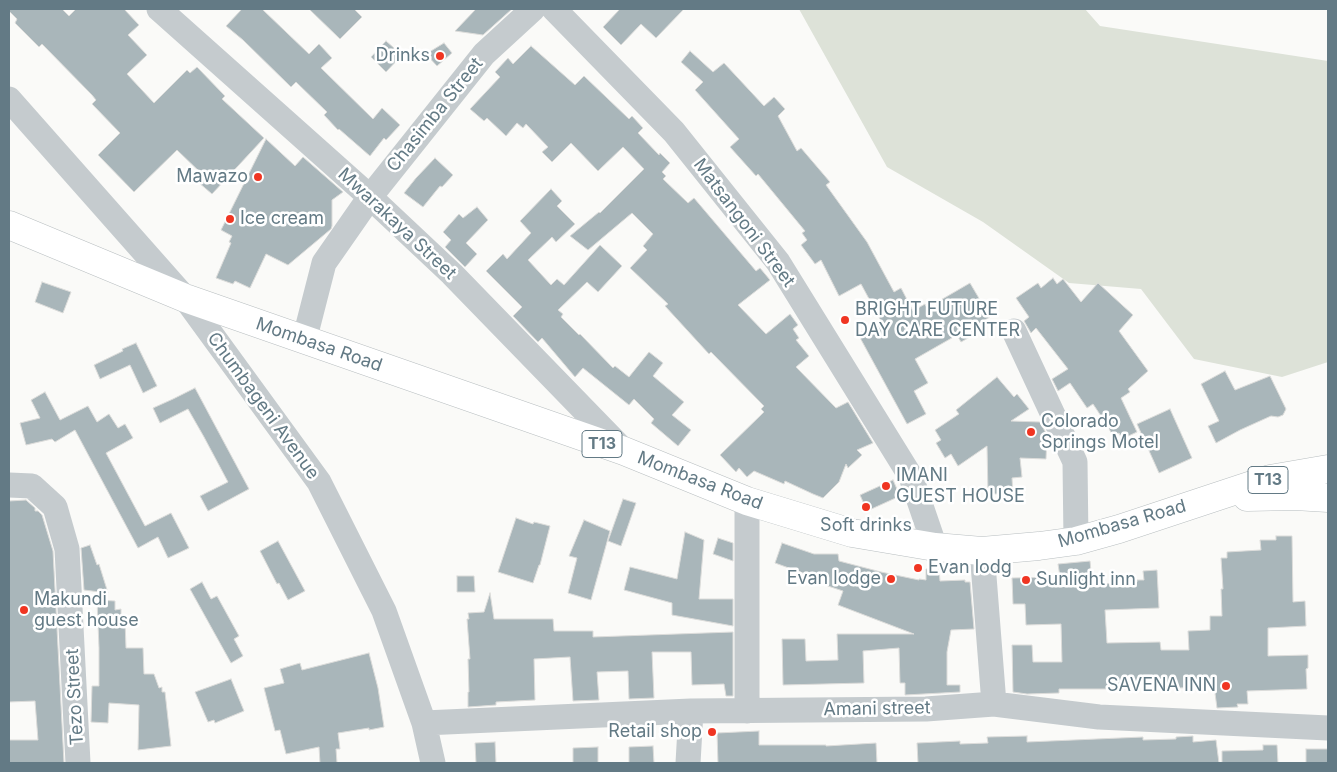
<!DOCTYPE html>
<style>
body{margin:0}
#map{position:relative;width:1337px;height:772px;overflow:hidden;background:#fafaf8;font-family:Inter,sans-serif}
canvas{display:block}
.frame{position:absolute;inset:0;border:10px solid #637a85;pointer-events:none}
</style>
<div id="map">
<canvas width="1337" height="772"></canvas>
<div class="frame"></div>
</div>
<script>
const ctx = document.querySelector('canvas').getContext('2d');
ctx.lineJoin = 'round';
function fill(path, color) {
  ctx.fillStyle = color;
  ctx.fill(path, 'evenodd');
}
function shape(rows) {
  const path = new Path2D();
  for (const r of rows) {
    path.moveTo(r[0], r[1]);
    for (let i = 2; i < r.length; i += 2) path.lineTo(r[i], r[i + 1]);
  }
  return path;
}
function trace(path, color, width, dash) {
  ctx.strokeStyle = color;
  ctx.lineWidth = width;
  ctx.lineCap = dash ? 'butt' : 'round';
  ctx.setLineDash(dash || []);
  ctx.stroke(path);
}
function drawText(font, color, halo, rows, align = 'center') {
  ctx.font = font + ' Inter,sans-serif';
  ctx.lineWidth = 5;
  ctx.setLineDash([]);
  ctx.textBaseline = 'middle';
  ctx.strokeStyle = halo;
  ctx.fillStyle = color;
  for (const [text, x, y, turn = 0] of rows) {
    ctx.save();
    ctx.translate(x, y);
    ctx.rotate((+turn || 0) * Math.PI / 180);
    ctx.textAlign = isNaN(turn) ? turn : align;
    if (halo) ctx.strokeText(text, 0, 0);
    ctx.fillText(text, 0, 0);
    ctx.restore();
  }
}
fill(shape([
 [799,9,1085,9,1100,26,1328,61,1328,362,1282,377,1194,359,1141,289,1069,283,983,222,887,167]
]), '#dde2d8');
const building = shape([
 [9,9,62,9,69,16,76,9,124,9,139,25,128,35,147,55,127,74,154,103,187,70,190,73,197,67,225,96,222,99,264,138,212,194,198,182,204,176,177,150,134,192,98,155,120,133,92,104,96,100,92,95,42,44,39,47,15,23,17,19,9,11,9,9],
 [242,9,262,9,309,54,319,44,332,58,321,68,373,119,382,108,400,125,386,140,384,138,370,156,339,129,338,130,324,115,327,112,296,82,291,87,243,40,226,26,242,9],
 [309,9,354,9,362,17,340,39,309,9],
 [476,9,512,9,483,35,455,31,476,9],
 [620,9,684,9,656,38,641,24,621,45,603,27,620,9],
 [386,41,402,55,386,72,371,57,386,41],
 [444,43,452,53,437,66,426,54,444,43],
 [531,46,575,85,584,76,629,119,632,116,643,128,638,133,659,155,660,153,670,163,662,172,666,176,663,179,688,203,694,198,756,271,760,268,770,280,738,305,766,334,790,314,798,325,793,329,799,338,796,340,809,356,796,367,836,408,848,402,873,443,857,450,862,455,848,468,846,464,839,482,823,498,813,494,785,481,784,484,754,471,747,477,739,468,736,472,720,455,764,412,761,409,764,406,711,352,709,354,665,306,668,304,630,268,647,250,643,246,653,234,632,213,588,250,570,236,599,212,600,213,644,169,623,147,598,171,571,143,552,162,542,152,548,147,526,124,523,128,517,123,506,136,487,118,484,121,470,109,500,77,495,72,508,58,513,64,531,46],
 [690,51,713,72,724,63,764,106,774,97,785,109,778,116,797,151,801,148,830,182,826,185,867,242,894,292,901,288,913,311,925,304,927,308,970,283,990,317,978,324,980,329,976,331,977,333,961,342,957,335,915,359,928,383,914,391,926,414,907,424,858,334,881,321,861,284,839,296,821,260,815,264,801,245,807,240,802,233,805,231,758,174,756,176,730,147,739,139,695,90,703,82,681,62,690,51],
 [266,139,295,166,303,157,343,192,332,200,332,226,331,229,288,265,266,254,250,288,235,281,233,284,216,278,231,243,229,242,232,236,221,230,266,139],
 [435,158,453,175,442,187,440,186,423,207,404,193,416,178,435,158],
 [551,189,562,201,557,206,575,224,556,242,552,237,528,260,551,285,557,279,564,285,600,245,622,266,598,292,587,282,558,310,563,314,561,317,579,335,580,334,613,368,615,366,629,377,649,352,663,363,653,376,684,402,672,415,691,430,678,446,651,423,654,419,634,399,629,405,583,368,575,377,542,338,538,342,513,316,522,307,486,271,503,254,507,259,531,233,520,221,551,189],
 [477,207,488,220,466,243,477,254,465,267,445,247,451,240,443,232,459,214,463,218,477,207],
 [1053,278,1057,284,1063,279,1081,302,1098,283,1133,315,1119,331,1148,371,1128,389,1130,392,1121,398,1137,432,1122,439,1119,433,1113,436,1107,425,1093,404,1087,408,1070,383,1058,391,1052,379,1068,369,1036,328,1031,333,1024,321,1029,317,1016,298,1038,283,1041,288,1053,278],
 [42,282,71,292,63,313,35,302,42,282],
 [136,343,157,386,143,393,130,365,100,379,94,365,123,351,122,349,136,343],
 [1225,371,1235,390,1270,376,1286,409,1283,415,1278,417,1271,416,1240,430,1216,443,1208,426,1219,421,1201,384,1225,371],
 [997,377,1014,397,1017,394,1029,409,1011,421,1040,422,1047,435,1046,459,1020,458,1022,477,1012,478,1013,494,988,494,987,446,958,466,951,454,945,458,936,443,941,440,935,430,959,414,956,410,997,377],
 [195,388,249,489,208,511,200,496,228,482,204,437,188,409,160,423,153,408,173,399,195,388],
 [45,392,60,420,88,406,97,422,109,414,118,428,125,424,133,438,106,453,145,526,171,513,189,548,168,558,158,537,138,548,75,430,55,442,52,439,26,445,20,423,40,418,31,400,45,392],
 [1170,409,1192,458,1159,473,1137,424,1170,409],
 [893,480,900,496,867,511,860,495,893,480],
 [623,499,636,503,621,546,608,541,623,499],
 [26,500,35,508,35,511,38,511,42,515,53,551,64,763,9,763,9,740,38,740,35,701,9,702,9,501,26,500],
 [516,518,533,524,534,522,550,526,540,565,539,565,533,583,498,572,516,518],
 [584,520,610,531,591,600,568,593,577,558,569,556,584,520],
 [685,532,704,540,699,599,733,599,733,626,672,615,672,603,624,590,630,567,677,579,685,532],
 [1276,536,1292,536,1293,602,1305,601,1306,626,1268,628,1268,656,1308,655,1308,668,1306,669,1307,689,1247,691,1248,704,1237,704,1238,707,1217,708,1214,686,1162,689,1162,684,1128,685,1128,689,1059,689,1059,693,1027,694,1013,692,1012,645,1032,645,1033,662,1062,662,1061,624,1026,625,1025,604,1013,604,1012,578,1060,577,1058,564,1090,561,1092,582,1101,582,1101,584,1137,582,1137,580,1144,580,1143,571,1157,570,1159,608,1105,610,1107,643,1160,642,1161,650,1189,650,1188,631,1210,630,1210,616,1222,616,1221,589,1223,589,1221,558,1227,558,1227,552,1261,550,1260,540,1276,540,1276,536],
 [718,538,733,543,733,561,713,554,718,538],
 [278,541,305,591,288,600,279,583,277,584,260,551,278,541],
 [782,543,814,554,838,554,839,561,881,572,919,580,919,579,926,580,926,569,939,569,940,581,965,580,965,582,970,582,974,629,951,630,947,652,947,685,960,685,960,692,905,695,905,683,900,683,899,648,863,651,864,683,783,685,782,639,805,639,806,661,838,660,837,634,914,634,838,605,843,591,813,581,814,577,775,563,782,543],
 [90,545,97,565,99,564,108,593,84,590,81,548,90,545],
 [457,576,474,576,475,592,457,592,457,576],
 [202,582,211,599,217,596,239,636,234,639,243,656,231,663,190,589,202,582],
 [490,593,494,619,553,619,554,631,593,631,593,637,733,632,733,696,726,696,724,684,692,685,691,652,652,652,654,698,629,699,628,671,597,672,599,700,573,701,570,657,534,659,535,700,496,702,496,705,468,707,468,692,469,692,468,659,470,659,467,619,469,619,468,613,484,612,490,593],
 [97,600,115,601,115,610,121,609,121,620,125,620,126,648,143,648,144,674,154,674,159,688,162,687,162,692,165,692,171,746,138,750,139,705,109,703,108,723,91,722,92,686,99,686,99,648,97,600],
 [369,653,378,688,384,727,369,730,369,728,338,733,340,749,336,749,337,763,320,763,319,747,286,754,280,730,275,731,264,688,284,683,280,669,300,663,302,670,369,653],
 [231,679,244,711,215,723,214,720,208,722,195,692,231,679],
 [759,731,759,745,826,745,826,746,876,743,877,763,718,763,717,733,759,731],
 [1027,736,1027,742,1143,737,1143,740,1176,739,1176,737,1193,736,1193,742,1216,740,1219,763,918,763,917,743,960,741,960,744,988,743,987,737,1027,736],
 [495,742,496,763,476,763,475,743,495,742],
 [1263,745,1277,745,1278,763,1222,763,1222,751,1263,750,1263,745],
 [653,746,654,763,629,763,629,747,653,746],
 [598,747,598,763,573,763,573,748,598,747],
 [1306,749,1328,749,1328,763,1306,763,1306,749]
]);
fill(building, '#a9b6ba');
trace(building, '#dcdcda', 1);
const highway = shape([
 [9,225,185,298,624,451,747,501,852,533,935,547,982,551,1039,546,1076,541,1119,529,1270,479,1328,469],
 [1247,497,1295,496,1328,498]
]);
trace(highway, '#b8bec0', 29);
trace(shape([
 [159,9,370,197,452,274,624,451],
 [554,9,674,132,778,262,911,477,935,547],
 [9,99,185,298,319,482,384,611,424,723,433,763],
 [1014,331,1075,462,1076,541],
 [304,341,324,263,370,197,484,54,533,9],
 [9,485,32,486,55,507,67,549,78,763],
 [747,501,747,711],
 [982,551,994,704],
 [424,723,691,711,926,709,994,704,1099,717,1328,728],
 [688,763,691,711]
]), '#c5cbce', 25);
trace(highway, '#fff', 28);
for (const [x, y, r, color] of [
 [440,56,5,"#f03522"],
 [258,177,5,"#f03522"],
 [230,219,5,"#f03522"],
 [845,320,5,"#f03522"],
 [1031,432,5,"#f03522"],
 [886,486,5,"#f03522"],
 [866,507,5,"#f03522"],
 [918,568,5,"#f03522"],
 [891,579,5,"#f03522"],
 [1026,580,5,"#f03522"],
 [24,610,5,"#f03522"],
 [1226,686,5,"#f03522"],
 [712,732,5,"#f03522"]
]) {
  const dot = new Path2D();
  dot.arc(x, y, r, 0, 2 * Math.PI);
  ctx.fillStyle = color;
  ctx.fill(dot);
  trace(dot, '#fff', 2);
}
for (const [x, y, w] of [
 [602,444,40],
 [1268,480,40]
]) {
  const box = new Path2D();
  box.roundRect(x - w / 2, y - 13.5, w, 27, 4);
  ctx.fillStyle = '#fff';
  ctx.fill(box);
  trace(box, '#637a85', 1);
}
drawText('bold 16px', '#637a85', null, [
 ["T13",602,444],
 ["T13",1268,480]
]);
drawText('18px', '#637a85', '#fff', [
 ["Drinks",430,56,"right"],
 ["Mawazo",248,177,"right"],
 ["Ice cream",240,219],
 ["BRIGHT FUTURE",855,310],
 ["DAY CARE CENTER",855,331],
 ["Colorado",1041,422],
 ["Springs Motel",1041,443],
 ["IMANI",896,476],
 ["GUEST HOUSE",896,497],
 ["Soft drinks",866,526,"center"],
 ["Evan lodg",928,568],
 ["Evan lodge",881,579,"right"],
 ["Sunlight inn",1036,580],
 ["Makundi",34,600],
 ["guest house",34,621],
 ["SAVENA INN",1216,686,"right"],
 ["Retail shop",702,732,"right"]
], 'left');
drawText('18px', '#637a85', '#fff', [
 ["Chasimba Street",435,115,-51],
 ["Matsangoni Street",744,223,53],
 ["Mwarakaya Street",397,224,43],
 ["Mombasa Road",319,345,19],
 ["Chumbageni Avenue",263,406,54],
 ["Mombasa Road",700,481,21],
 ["Mombasa Road",1122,524,-16],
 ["Tezo Street",75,697,-93],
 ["Amani street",877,709,-1]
]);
</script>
